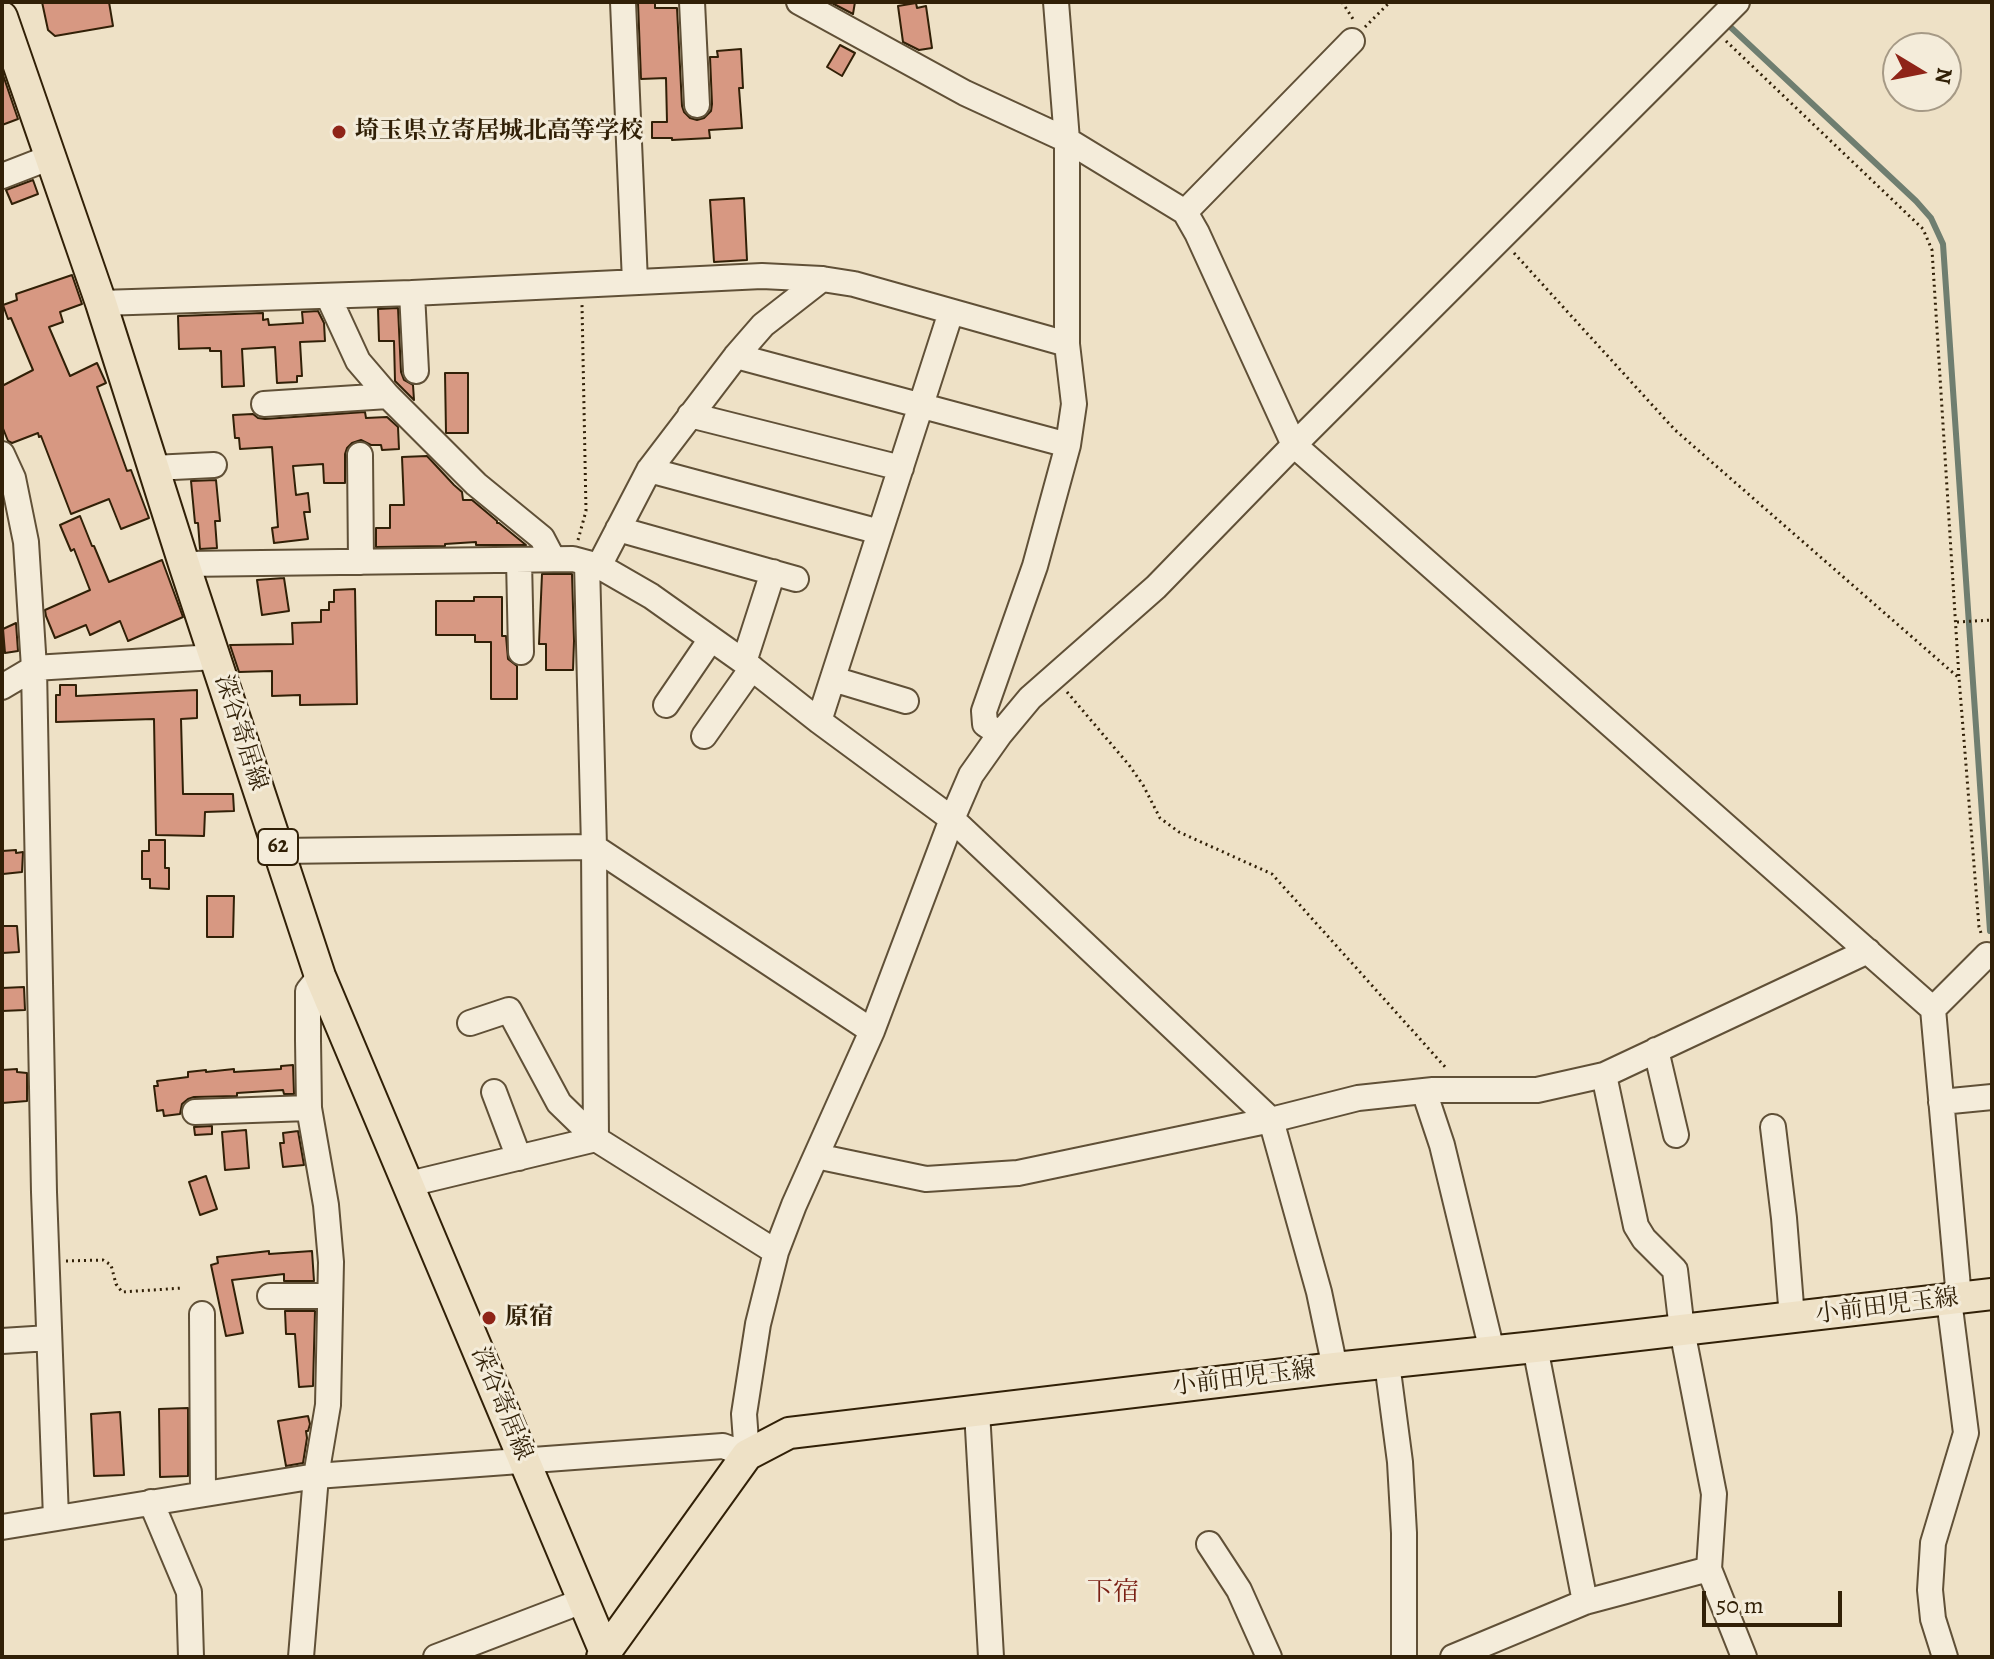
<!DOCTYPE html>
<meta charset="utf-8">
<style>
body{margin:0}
#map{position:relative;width:1994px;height:1659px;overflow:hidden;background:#eee1c6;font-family:Alegreya,serif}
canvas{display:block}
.frame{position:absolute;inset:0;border:4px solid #312007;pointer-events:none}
.north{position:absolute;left:1882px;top:32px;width:80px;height:80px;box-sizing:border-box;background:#f4ecda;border:2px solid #a69a86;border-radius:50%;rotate:100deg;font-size:22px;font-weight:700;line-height:32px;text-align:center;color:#312007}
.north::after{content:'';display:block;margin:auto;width:28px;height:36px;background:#8f2418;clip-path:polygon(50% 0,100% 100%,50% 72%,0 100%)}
.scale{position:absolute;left:1702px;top:1591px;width:140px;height:36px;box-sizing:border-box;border:4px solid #312007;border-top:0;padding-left:10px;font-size:24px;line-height:28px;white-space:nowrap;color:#312007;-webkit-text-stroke:6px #f4ecda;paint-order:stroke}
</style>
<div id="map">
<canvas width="1994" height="1659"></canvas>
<div class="frame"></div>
<div class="north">N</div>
<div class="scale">50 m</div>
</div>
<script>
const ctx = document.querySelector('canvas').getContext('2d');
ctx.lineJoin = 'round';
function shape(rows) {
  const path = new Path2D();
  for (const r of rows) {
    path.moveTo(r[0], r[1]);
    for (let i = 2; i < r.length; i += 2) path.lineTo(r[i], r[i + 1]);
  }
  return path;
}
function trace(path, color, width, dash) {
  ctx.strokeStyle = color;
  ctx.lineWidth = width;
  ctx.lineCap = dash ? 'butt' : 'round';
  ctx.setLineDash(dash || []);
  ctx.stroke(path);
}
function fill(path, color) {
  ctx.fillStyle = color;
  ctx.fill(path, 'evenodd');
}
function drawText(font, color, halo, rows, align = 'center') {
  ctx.font = font + ' Alegreya,"Noto Serif JP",serif';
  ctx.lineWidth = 6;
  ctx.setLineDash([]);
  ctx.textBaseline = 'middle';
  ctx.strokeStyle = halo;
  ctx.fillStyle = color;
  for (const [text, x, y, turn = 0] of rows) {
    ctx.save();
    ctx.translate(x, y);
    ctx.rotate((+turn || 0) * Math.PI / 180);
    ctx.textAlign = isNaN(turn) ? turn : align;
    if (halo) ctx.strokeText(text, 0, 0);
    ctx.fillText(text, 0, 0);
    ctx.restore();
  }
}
trace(shape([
 [1724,21,1916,201,1931,218,1943,244,1990,931]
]), '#6f7e70', 6);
const building = shape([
 [42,2,109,2,113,26,55,36,48,30,42,2],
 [655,2,655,8,677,8,682,106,684,112,690,118,697,120,704,118,711,111,712,104,710,57,718,57,717,51,741,49,743,88,739,88,742,128,709,130,710,138,672,140,672,138,652,138,652,122,667,122,666,78,641,79,638,3,655,2],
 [830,2,855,2,853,14,830,2],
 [916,3,917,8,926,6,932,48,919,50,903,42,898,6,916,3],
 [840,45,855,53,842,76,827,67,840,45],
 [2,72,18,119,2,125,2,72],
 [33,180,38,194,12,204,6,190,33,180],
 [744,198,747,260,714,262,710,200,744,198],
 [72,275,82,304,60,312,63,322,49,327,70,376,97,363,106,383,97,387,127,471,131,470,149,518,121,529,109,499,71,514,41,436,39,437,38,433,12,443,8,441,2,426,2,386,33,370,11,318,8,319,3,305,17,300,16,294,72,275],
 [398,308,401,372,404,380,413,385,414,400,395,381,394,341,379,341,378,309,398,308],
 [318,311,324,323,325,341,300,342,302,376,297,376,297,382,277,383,275,347,242,349,244,386,222,387,221,351,210,351,210,348,179,349,178,316,263,313,263,320,268,319,269,325,303,323,302,312,318,311],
 [445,373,468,373,468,433,446,433,445,373],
 [365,412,366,418,387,417,398,427,399,449,382,450,381,445,371,445,361,440,352,443,347,448,345,454,345,483,324,483,323,464,293,466,296,495,308,493,310,512,304,512,308,539,274,543,272,528,278,527,272,447,240,449,239,438,235,438,233,415,253,414,258,418,265,419,365,412],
 [427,456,454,485,462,492,463,500,472,500,497,521,497,523,499,523,526,545,476,545,476,542,445,544,445,546,376,547,376,528,390,528,390,505,404,505,402,457,427,456],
 [216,480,220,521,215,521,217,548,200,549,198,523,195,523,191,481,216,480],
 [80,516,92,546,94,546,109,582,162,560,183,617,128,641,120,621,90,635,86,625,55,638,46,616,45,610,90,590,74,549,71,551,60,525,80,516],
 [542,574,572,574,574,641,573,670,546,670,546,644,539,644,542,574],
 [284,578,289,611,262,615,257,580,284,578],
 [355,589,357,704,300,705,300,695,272,696,272,671,239,672,230,645,293,644,292,623,321,622,321,610,329,610,329,602,334,602,334,590,355,589],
 [474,597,502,597,502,636,506,636,508,659,517,666,517,699,491,699,491,642,475,642,475,635,436,635,436,601,474,601,474,597],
 [16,623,18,651,5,653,3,629,16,623],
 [60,685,76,685,76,696,197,690,197,718,181,719,183,794,233,794,234,811,205,812,204,836,156,835,154,719,56,722,56,695,60,695,60,685],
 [149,840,165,840,165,868,169,868,169,889,150,888,150,879,142,879,142,851,149,851,149,840],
 [16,850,16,853,23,852,22,872,3,874,2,851,16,850],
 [207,896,234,896,233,937,207,937,207,896],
 [2,926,17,926,19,952,2,953,2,926],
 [24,987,25,1010,2,1011,2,988,24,987],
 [293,1065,294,1094,284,1094,283,1090,237,1093,237,1096,194,1097,188,1099,182,1104,180,1114,164,1116,163,1110,157,1111,154,1086,158,1086,157,1081,188,1077,188,1072,206,1070,206,1072,234,1069,234,1072,281,1069,281,1066,293,1065],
 [17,1069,17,1072,27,1073,27,1101,2,1103,2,1070,17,1069],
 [212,1126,212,1134,195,1135,194,1127,212,1126],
 [246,1130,249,1168,225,1170,222,1132,246,1130],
 [298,1131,304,1165,283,1167,280,1143,284,1143,283,1133,298,1131],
 [206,1176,217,1209,200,1215,189,1182,206,1176],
 [269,1251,269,1254,312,1251,314,1281,284,1281,284,1274,232,1280,243,1333,226,1336,211,1265,218,1263,217,1257,269,1251],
 [285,1311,315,1311,313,1386,299,1387,295,1334,286,1334,285,1311],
 [188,1408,188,1476,160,1477,159,1409,188,1408],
 [120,1412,124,1475,94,1476,91,1414,120,1412],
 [308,1416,310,1424,308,1431,306,1431,307,1438,303,1463,286,1466,278,1421,308,1416]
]);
fill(building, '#d79882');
trace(building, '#312007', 2);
const minor = shape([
 [623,2,635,282],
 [692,2,697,105],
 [799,2,965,93,1067,140,1185,212,1197,233,1294,445,1933,1009,1959,1298],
 [2,176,51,157],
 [1185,212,1352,41],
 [412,293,416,371],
 [328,296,358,361,388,396,476,484,542,538,553,559],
 [101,303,412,293,762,276,822,279,854,284,1067,344],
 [736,356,1068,445],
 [264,404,388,396],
 [690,415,901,468],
 [2,454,13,478,26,542,34,668,44,1192,56,1518],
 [360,455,361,562],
 [153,468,214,465],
 [649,470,880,532],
 [618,529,796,579],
 [519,560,521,652],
 [587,563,594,847,596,1139],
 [184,564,573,559,599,566,651,596,744,662,819,721,952,819,1271,1120,1319,1292,1335,1368],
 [599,566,649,470,736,356,763,325,822,279],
 [744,662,773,572],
 [833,679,906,701],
 [2,687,34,668,215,657],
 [666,705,711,639],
 [819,721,951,312],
 [1000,734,985,724,984,711,1035,566,1068,445,1074,404,1067,344,1067,140,1056,2],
 [704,736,752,668],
 [279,851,594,847,872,1031],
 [1933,1009,1987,955],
 [470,1023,509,1010,559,1103,596,1139,776,1252],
 [1656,1050,1676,1135],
 [1604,1075,1636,1226,1644,1239,1675,1270,1682,1330,1714,1494,1709,1569,1744,1657],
 [1424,1091,1442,1145,1492,1351],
 [494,1092,519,1158],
 [1941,1102,1992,1097],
 [195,1112,309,1108],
 [1773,1127,1784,1218,1792,1318],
 [816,1156,926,1179,1018,1173,1271,1120,1358,1098,1433,1090,1537,1090,1604,1075,1868,951],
 [409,1184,596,1139],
 [270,1296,330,1296],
 [202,1314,203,1494],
 [2,1341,49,1338],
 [1535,1347,1585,1602],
 [1387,1363,1400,1462,1404,1533,1404,1657],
 [977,1411,991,1657],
 [151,1502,189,1592,191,1657],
 [2,1527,316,1476,723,1446,747,1455,744,1414,758,1324,776,1252,794,1205,872,1031,952,819,971,775,1000,734,1030,698,1156,587,1294,445,1737,2],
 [1209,1544,1239,1590,1269,1657],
 [301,1657,316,1476,328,1405,331,1262,326,1205,309,1108,308,1040,308,991,320,976],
 [436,1657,585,1600],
 [1453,1657,1585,1602,1709,1569],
 [1945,1657,1933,1619,1930,1590,1933,1543,1966,1433,1949,1300]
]);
const major = shape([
 [2,17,101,303,184,564,320,976,607,1657],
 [602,1657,747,1455,789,1433,1335,1368,1535,1347,1992,1294]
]);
trace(minor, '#605037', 28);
trace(major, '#312007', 34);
trace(shape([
 [1342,2,1353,19],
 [1365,27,1390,2],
 [1726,41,1923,229,1932,250,1959,678,1979,927,1981,933],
 [1514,253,1675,430,1959,678],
 [578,540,586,511,582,305],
 [1957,622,1992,620],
 [1067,692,1129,765,1143,785,1160,818,1179,832,1272,874,1446,1068],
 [66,1261,103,1260,111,1265,116,1284,122,1292,183,1288]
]), '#312007', 3, [2, 4]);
trace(minor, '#f4ecda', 24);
trace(major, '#eee1c6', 30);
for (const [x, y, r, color] of [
 [339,132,8,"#8f2418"],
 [489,1318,8,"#8f2418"]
]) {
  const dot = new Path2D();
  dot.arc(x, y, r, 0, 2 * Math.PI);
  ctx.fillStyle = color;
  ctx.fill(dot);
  trace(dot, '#f4ecda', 3);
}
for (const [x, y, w] of [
 [278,847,40]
]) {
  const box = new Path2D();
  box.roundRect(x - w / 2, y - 18, w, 36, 6);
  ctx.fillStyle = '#f4ecda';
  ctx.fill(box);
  trace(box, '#312007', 2);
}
drawText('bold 22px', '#312007', null, [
 ["62",278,847]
]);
drawText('bold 24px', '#312007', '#f4ecda', [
 ["埼玉県立寄居城北高等学校",355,132],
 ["原宿",505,1318]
], 'left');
drawText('24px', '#312007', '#f4ecda', [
 ["深谷寄居線",240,733,72],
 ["小前田児玉線",1887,1307,-7],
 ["小前田児玉線",1244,1379,-7],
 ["深谷寄居線",501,1404,67]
]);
drawText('26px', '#7a1f14', '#f4ecda', [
 ["下宿",1113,1594]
]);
</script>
